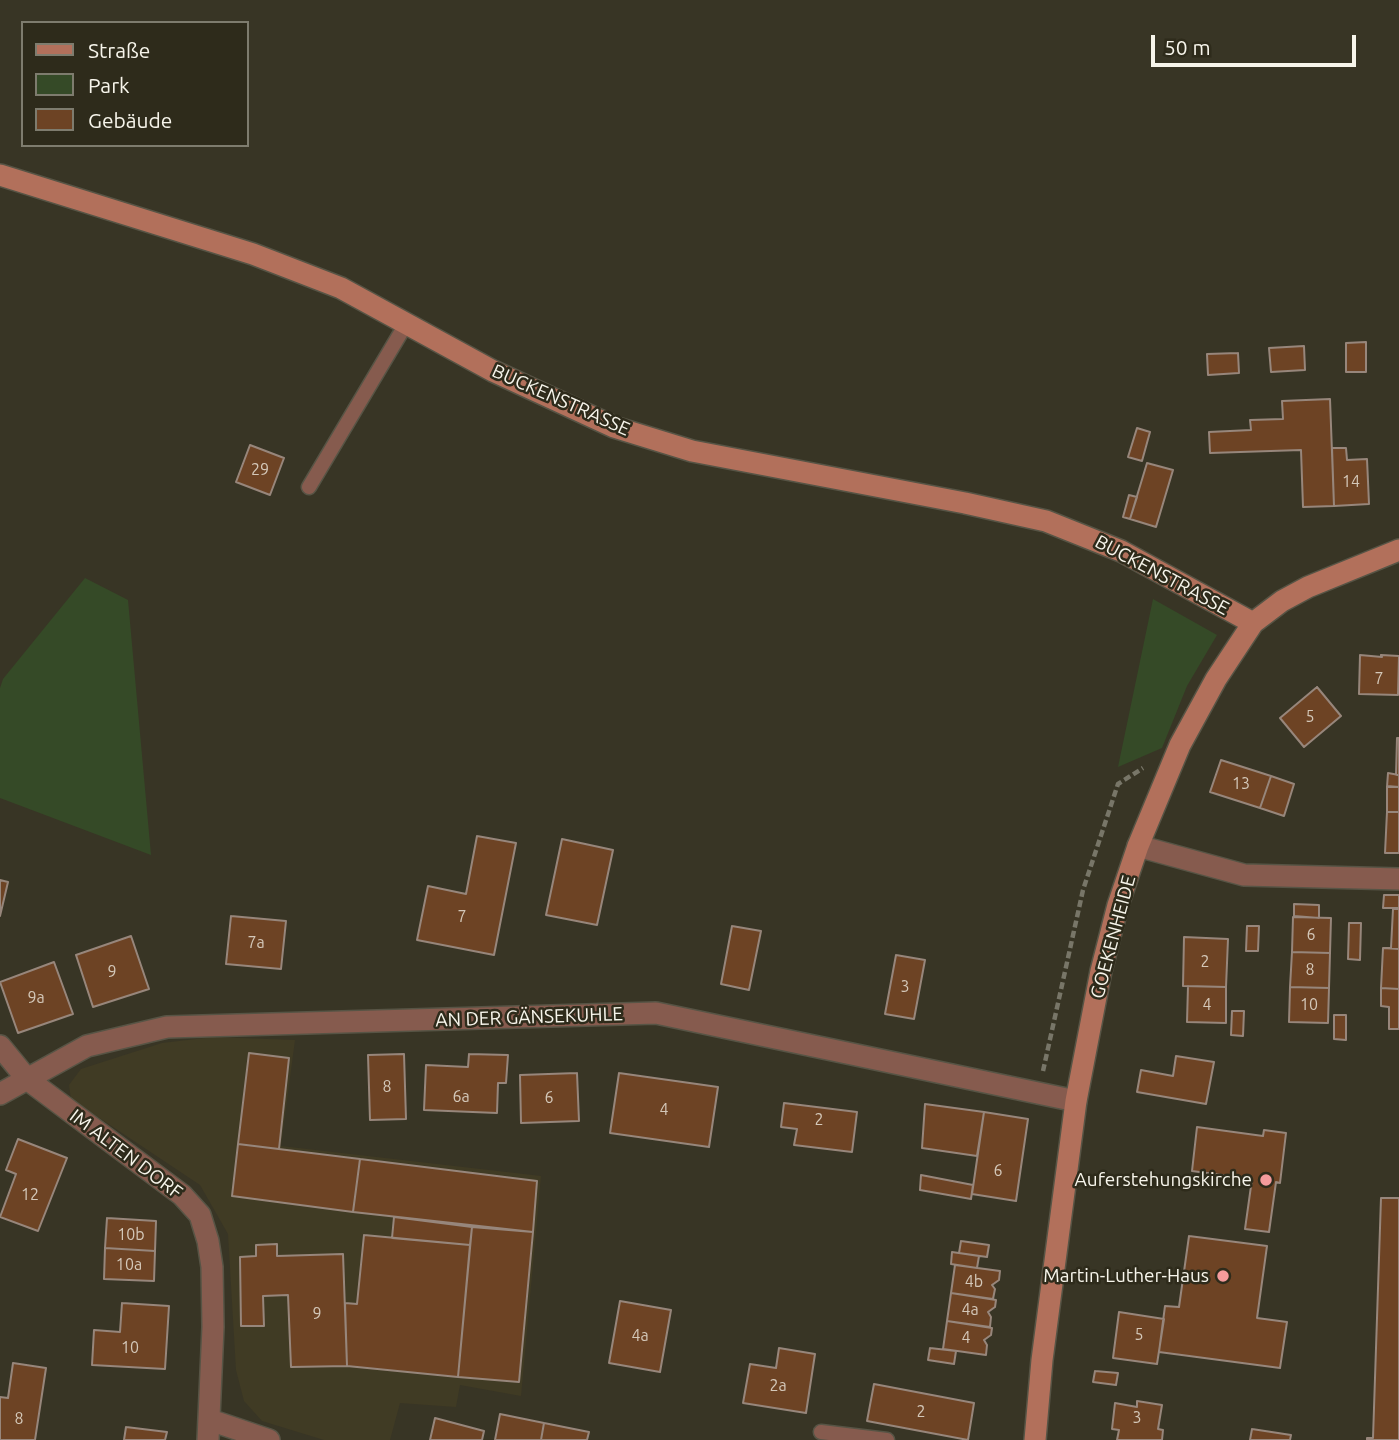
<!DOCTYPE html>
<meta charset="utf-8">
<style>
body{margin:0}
#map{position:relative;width:1399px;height:1440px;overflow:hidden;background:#383525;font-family:Ubuntu,sans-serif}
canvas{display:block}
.legend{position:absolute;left:21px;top:21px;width:228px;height:126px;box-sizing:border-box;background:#2e2b1b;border:2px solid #7e7c6e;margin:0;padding:9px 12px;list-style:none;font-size:21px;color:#f7f5eb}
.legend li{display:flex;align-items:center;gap:14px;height:35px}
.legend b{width:35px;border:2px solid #7e7c6e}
.scale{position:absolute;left:1151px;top:35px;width:205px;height:32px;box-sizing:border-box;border:4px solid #f7f5eb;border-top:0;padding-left:9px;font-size:21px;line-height:24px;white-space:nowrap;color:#f7f5eb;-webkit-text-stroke:5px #2e2b1b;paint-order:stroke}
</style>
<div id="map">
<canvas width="1399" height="1440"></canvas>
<ul class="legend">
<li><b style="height:9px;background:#b2705b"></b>Straße</li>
<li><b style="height:19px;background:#354a27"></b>Park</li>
<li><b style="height:19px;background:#6d4324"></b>Gebäude</li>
</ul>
<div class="scale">50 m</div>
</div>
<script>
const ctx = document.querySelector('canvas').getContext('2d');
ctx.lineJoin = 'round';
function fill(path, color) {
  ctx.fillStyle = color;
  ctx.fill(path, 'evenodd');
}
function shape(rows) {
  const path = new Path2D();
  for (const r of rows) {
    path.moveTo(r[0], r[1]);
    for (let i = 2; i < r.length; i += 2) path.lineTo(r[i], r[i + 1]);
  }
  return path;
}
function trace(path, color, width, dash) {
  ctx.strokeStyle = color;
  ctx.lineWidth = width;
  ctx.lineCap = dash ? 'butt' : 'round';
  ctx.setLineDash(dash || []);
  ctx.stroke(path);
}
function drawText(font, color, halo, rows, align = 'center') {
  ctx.font = font + ' Ubuntu,sans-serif';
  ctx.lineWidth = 5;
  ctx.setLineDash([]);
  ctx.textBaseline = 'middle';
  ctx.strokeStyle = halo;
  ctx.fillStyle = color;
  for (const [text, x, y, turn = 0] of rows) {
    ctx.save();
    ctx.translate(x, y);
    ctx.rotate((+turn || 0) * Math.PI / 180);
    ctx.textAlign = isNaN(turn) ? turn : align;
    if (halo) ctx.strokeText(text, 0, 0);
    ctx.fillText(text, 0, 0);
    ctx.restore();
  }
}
fill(shape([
 [213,1037,295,1040,281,1146,541,1176,521,1396,460,1385,456,1407,400,1403,390,1440,324,1440,262,1421,244,1401,236,1370,228,1234,200,1185,71,1099,69,1085,81,1069,162,1043]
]), '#403b24');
fill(shape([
 [85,578,128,600,151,855,0,798,0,688,3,679],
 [1153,599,1217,635,1187,686,1162,748,1118,767]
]), '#354a27');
const building = shape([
 [1366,342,1366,372,1346,372,1346,343,1366,342],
 [1304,346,1305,370,1271,372,1269,348,1304,346],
 [1238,353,1239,373,1208,375,1207,354,1238,353],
 [1330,399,1334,506,1303,507,1301,450,1210,453,1209,432,1251,430,1250,420,1283,419,1282,401,1330,399],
 [1137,428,1150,432,1142,461,1128,457,1137,428],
 [250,445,284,458,270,495,236,482,250,445],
 [1332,448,1346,448,1347,460,1367,459,1369,504,1334,506,1332,448],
 [1147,463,1173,470,1156,527,1130,519,1147,463],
 [1129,495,1137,497,1130,519,1123,517,1129,495],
 [1360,655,1382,657,1381,655,1399,656,1398,695,1359,694,1360,655],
 [1317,687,1341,716,1304,747,1280,718,1317,687],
 [1397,738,1399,738,1399,775,1396,775,1397,738],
 [1221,760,1271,776,1260,808,1210,792,1221,760],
 [1388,773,1399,775,1399,787,1387,787,1388,773],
 [1271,776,1294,784,1284,816,1260,808,1271,776],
 [1387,786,1399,787,1399,812,1387,812,1387,786],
 [1387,812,1399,812,1399,853,1385,853,1387,812],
 [477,836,516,843,494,955,417,940,428,886,466,894,477,836],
 [562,839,613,850,597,925,546,915,562,839],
 [0,880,8,882,0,916,0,880],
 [1384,895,1399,895,1399,908,1383,908,1384,895],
 [1294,904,1319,905,1319,918,1294,916,1294,904],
 [1393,909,1399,909,1399,949,1383,948,1391,948,1393,909],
 [231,916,286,921,281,969,226,964,231,916],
 [1293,917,1331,918,1330,953,1292,952,1293,917],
 [1349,923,1361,923,1360,960,1348,959,1349,923],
 [732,926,761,931,749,990,721,984,732,926],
 [1247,926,1259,926,1258,951,1246,951,1247,926],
 [131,936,149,989,93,1007,76,955,131,936],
 [1184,937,1228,939,1226,987,1183,986,1184,937],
 [1383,948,1399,949,1399,989,1381,988,1383,948],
 [1292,952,1330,953,1329,988,1290,987,1292,952],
 [896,955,925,960,914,1019,885,1014,896,955],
 [54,962,73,1014,18,1033,0,982,54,962],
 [1188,986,1226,987,1226,1023,1187,1022,1188,986],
 [1290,987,1329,988,1328,1023,1289,1022,1290,987],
 [1381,988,1399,989,1399,1029,1389,1029,1389,1007,1381,1006,1381,988],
 [1232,1011,1244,1011,1243,1036,1231,1035,1232,1011],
 [1334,1015,1346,1015,1346,1040,1334,1039,1334,1015],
 [249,1053,289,1058,279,1149,238,1144,249,1053],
 [404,1054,406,1119,370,1120,368,1055,404,1054],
 [469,1054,508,1055,506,1083,498,1083,497,1113,424,1110,426,1065,468,1067,469,1054],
 [1176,1056,1214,1062,1206,1104,1137,1092,1141,1070,1173,1076,1176,1056],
 [577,1073,579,1121,521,1123,520,1075,577,1073],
 [619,1073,718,1087,709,1147,610,1133,619,1073],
 [784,1103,857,1112,852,1152,794,1145,797,1129,781,1127,784,1103],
 [925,1104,984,1112,977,1156,922,1148,925,1104],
 [984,1112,1028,1119,1016,1201,972,1194,984,1112],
 [1197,1127,1263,1136,1264,1130,1286,1133,1280,1183,1276,1182,1269,1232,1245,1229,1252,1179,1192,1171,1197,1127],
 [18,1139,67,1158,38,1231,0,1217,16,1174,6,1170,18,1139],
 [238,1144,360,1159,353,1212,232,1196,238,1144],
 [360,1159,537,1181,533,1232,353,1212,360,1159],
 [921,1175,973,1185,971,1199,920,1190,921,1175],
 [1381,1198,1399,1198,1399,1440,1367,1440,1367,1438,1373,1438,1381,1198],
 [394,1217,472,1227,470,1245,392,1238,394,1217],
 [107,1218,156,1221,155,1251,105,1248,107,1218],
 [472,1227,533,1232,519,1382,458,1377,472,1227],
 [364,1235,470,1245,458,1377,347,1366,345,1303,357,1304,364,1235],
 [1189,1236,1267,1246,1257,1318,1287,1322,1280,1368,1159,1352,1165,1306,1179,1307,1189,1236],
 [961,1241,989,1245,987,1257,959,1253,961,1241],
 [277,1244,277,1256,343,1254,347,1366,291,1367,288,1295,263,1296,264,1326,241,1326,240,1257,256,1256,256,1245,277,1244],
 [105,1248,155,1251,154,1281,104,1279,105,1248],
 [952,1252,979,1256,977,1268,951,1264,952,1252],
 [955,1265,1000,1271,999,1280,992,1285,995,1289,993,1299,951,1293,955,1265],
 [951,1293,996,1300,995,1307,988,1312,991,1317,990,1327,947,1321,951,1293],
 [620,1301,671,1310,660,1372,609,1363,620,1301],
 [122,1303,169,1306,165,1369,92,1365,94,1330,120,1332,122,1303],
 [1119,1312,1164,1319,1157,1364,1113,1358,1119,1312],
 [947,1321,992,1328,991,1335,984,1340,987,1345,986,1355,943,1349,947,1321],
 [779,1348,815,1354,806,1413,743,1403,750,1364,776,1368,779,1348],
 [930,1348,956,1351,954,1364,928,1360,930,1348],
 [13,1363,46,1368,35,1440,0,1440,0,1397,8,1398,13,1363],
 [1095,1371,1118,1373,1116,1385,1093,1382,1095,1371],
 [874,1384,974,1403,968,1440,867,1421,874,1384],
 [1137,1401,1162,1405,1158,1429,1163,1430,1162,1440,1117,1440,1119,1430,1112,1429,1115,1403,1137,1407,1137,1401],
 [500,1414,544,1423,541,1440,495,1440,500,1414],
 [435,1418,484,1431,482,1440,430,1440,435,1418],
 [544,1423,589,1432,587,1440,541,1440,544,1423],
 [126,1427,167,1432,165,1440,124,1440,126,1427],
 [1252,1429,1291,1435,1290,1440,1250,1440,1252,1429]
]);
fill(building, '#6d4324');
trace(building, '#97867b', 2);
const lane = shape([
 [309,487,406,324],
 [821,1432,887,1440]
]);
const street = shape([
 [1138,846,1244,875,1399,879],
 [0,1046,27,1079,182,1195,200,1215,208,1241,212,1267,213,1327,208,1440],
 [0,1094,87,1046,167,1027,656,1013,1076,1101],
 [210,1420,269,1440]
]);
const secondary = shape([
 [0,175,253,254,341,288,493,371,614,427,692,451,965,503,1046,521,1121,551,1253,623],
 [1035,1440,1042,1360,1076,1101,1101,971,1118,905,1138,846,1180,745,1216,679,1253,623,1282,601,1308,587,1399,550]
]);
trace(lane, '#575445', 17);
trace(street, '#575445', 24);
trace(secondary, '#575445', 24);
trace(shape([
 [1043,1071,1083,890,1118,784,1143,768]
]), '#787668', 4.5, [7, 3.5]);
trace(lane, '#865b4e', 14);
trace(street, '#865b4e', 21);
trace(secondary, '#b2705b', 21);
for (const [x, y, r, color] of [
 [1266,1180,7,"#f59b9c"],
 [1223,1276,7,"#f59b9c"]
]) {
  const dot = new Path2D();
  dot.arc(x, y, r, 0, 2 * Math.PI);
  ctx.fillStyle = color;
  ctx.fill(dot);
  trace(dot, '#2e2b1b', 2.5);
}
drawText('16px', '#d4c8b9', null, [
 ["29",260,470],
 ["14",1351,482],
 ["7",1379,679],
 ["5",1310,717],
 ["13",1241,784],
 ["7",462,917],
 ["6",1311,935],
 ["7a",256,943],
 ["2",1205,962],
 ["8",1310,970],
 ["9",112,972],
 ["3",905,987],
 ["9a",36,998],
 ["4",1207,1005],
 ["10",1309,1005],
 ["8",387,1087],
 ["6a",461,1097],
 ["6",549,1098],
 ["4",664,1110],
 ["2",819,1120],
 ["6",998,1171],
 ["12",30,1195],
 ["10b",131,1235],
 ["10a",129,1265],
 ["4b",974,1282],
 ["4a",970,1310],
 ["9",317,1314],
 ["5",1139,1335],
 ["4a",640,1336],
 ["4",966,1338],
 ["10",130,1348],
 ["2a",778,1386],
 ["2",921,1412],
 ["3",1137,1418],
 ["8",19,1419]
]);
drawText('19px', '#f7f5eb', '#2e2b1b', [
 ["BUCKENSTRASSE",561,400,24],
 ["BUCKENSTRASSE",1162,575,28],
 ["GOEKENHEIDE",1113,937,-75],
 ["AN DER GÄNSEKUHLE",529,1017,-2],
 ["IM ALTEN DORF",126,1154,37]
]);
drawText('19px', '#f7f5eb', '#2e2b1b', [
 ["Auferstehungskirche",1252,1180],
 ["Martin-Luther-Haus",1209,1276]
], 'right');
</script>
